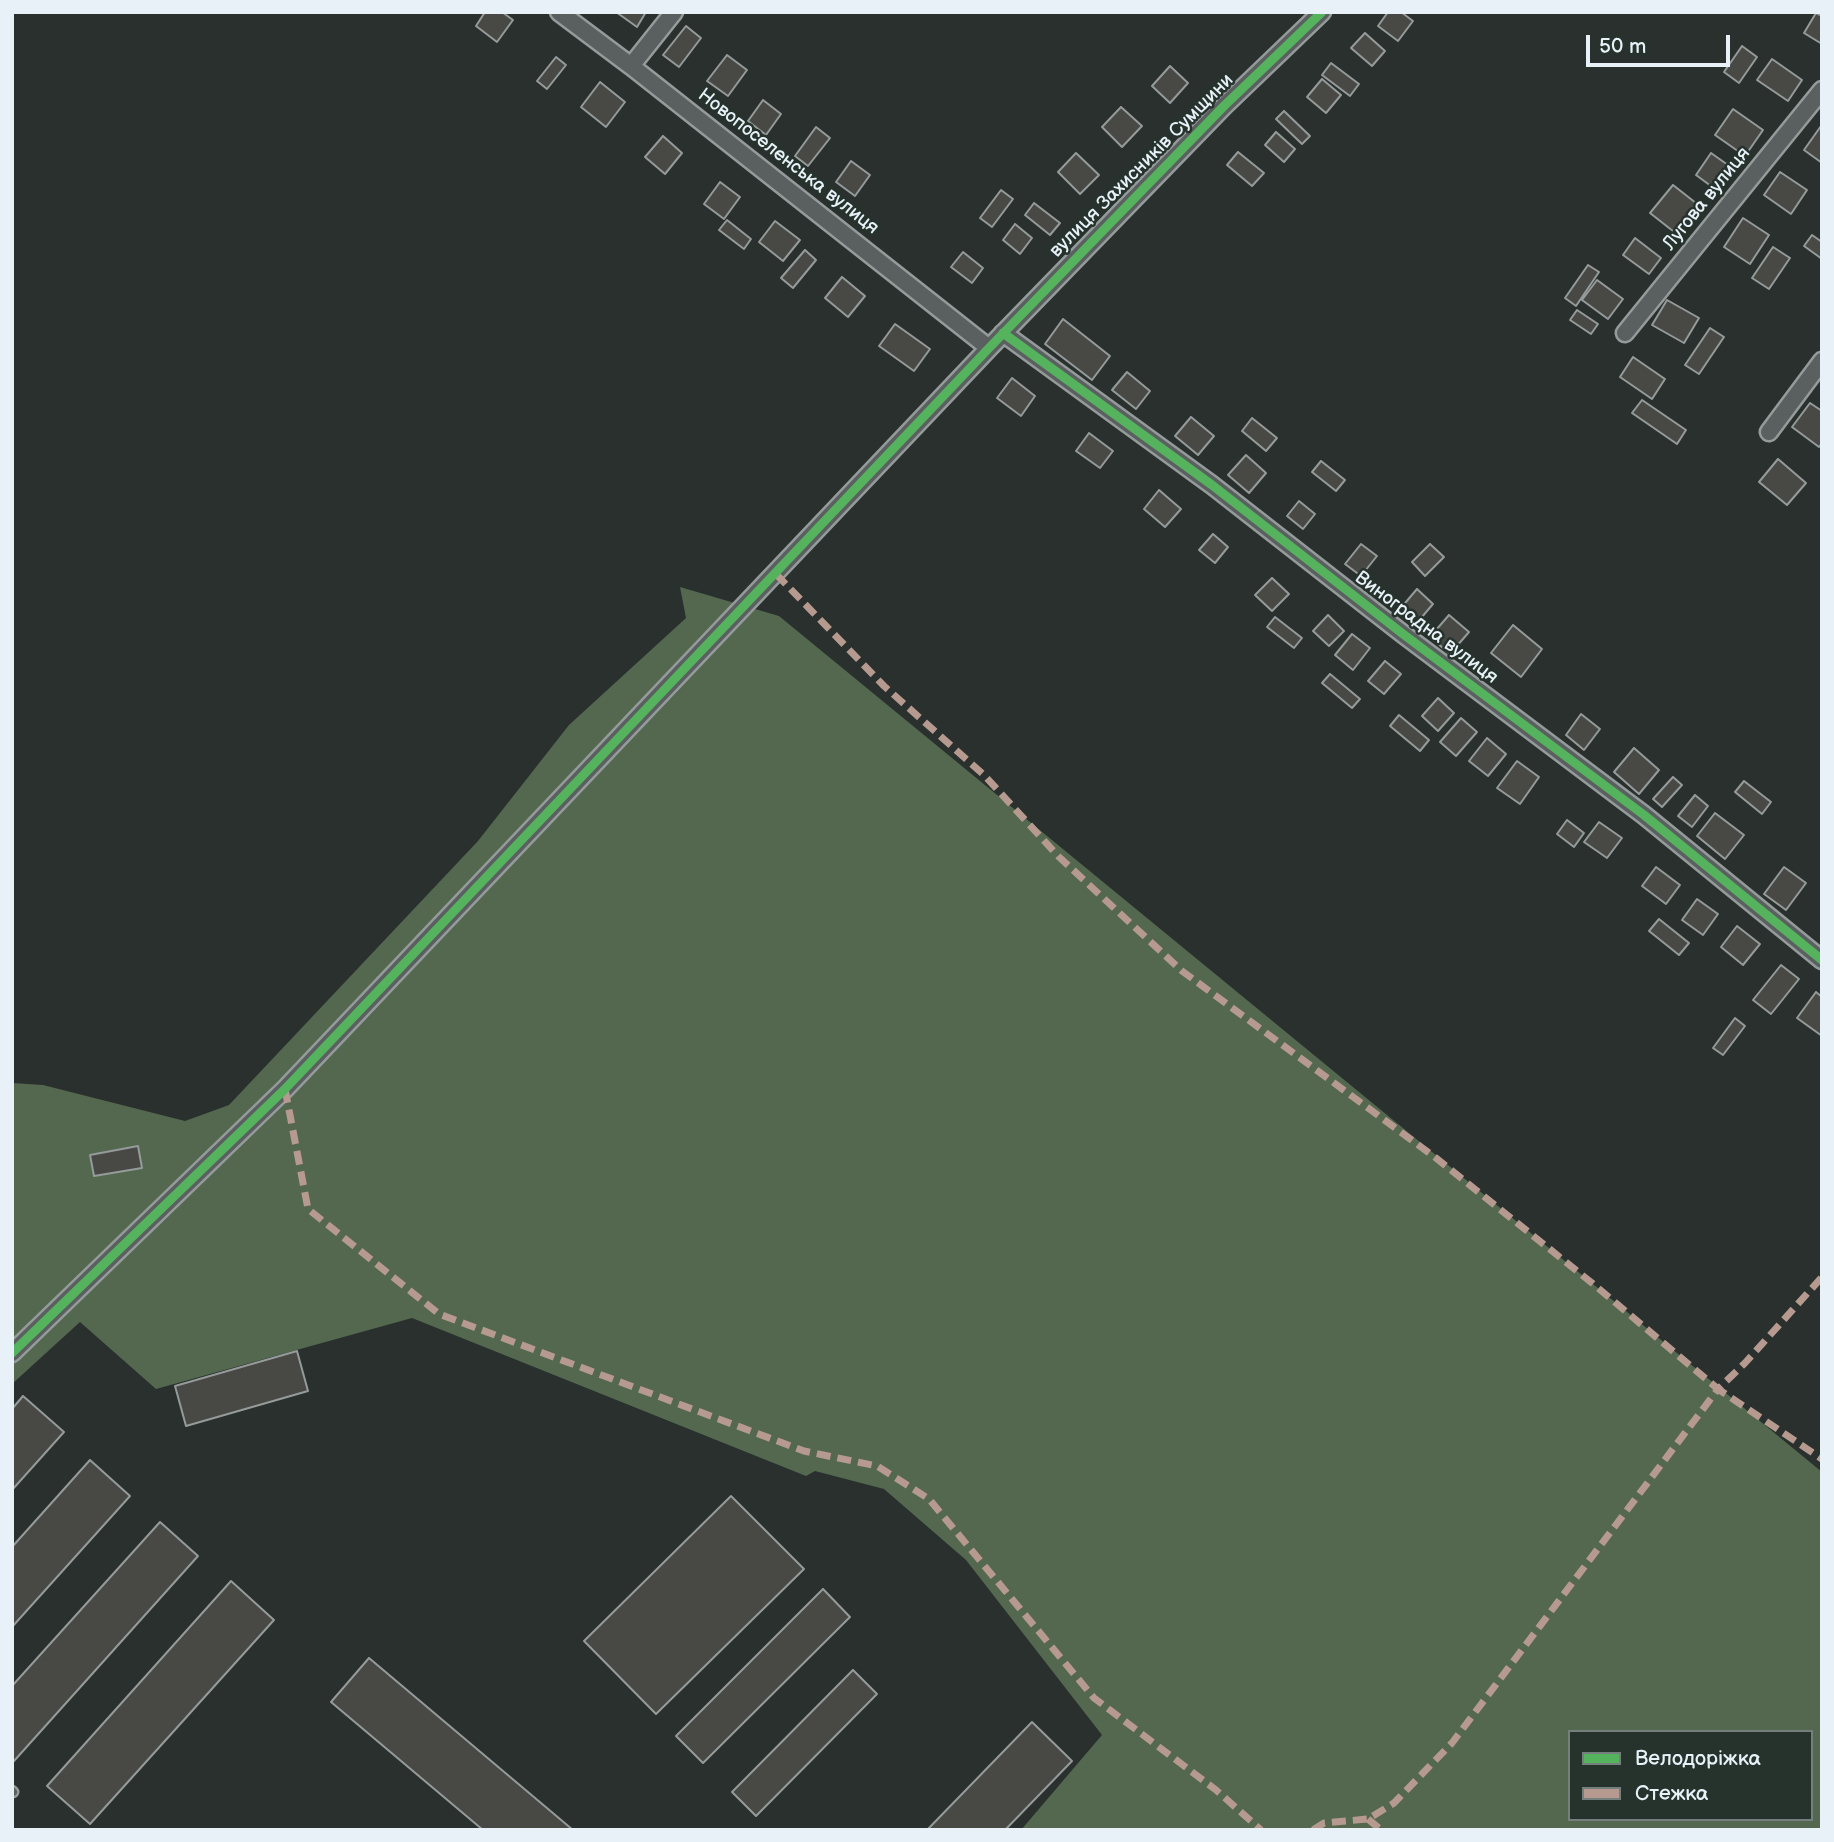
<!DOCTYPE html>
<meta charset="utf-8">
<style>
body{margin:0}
#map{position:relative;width:1834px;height:1842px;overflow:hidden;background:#29302d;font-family:"Balsamiq Sans",sans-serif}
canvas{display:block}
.frame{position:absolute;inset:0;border:14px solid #e8f1f8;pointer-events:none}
.legend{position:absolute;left:1568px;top:1730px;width:245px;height:91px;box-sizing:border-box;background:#26332d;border:2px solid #747f7e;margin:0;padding:9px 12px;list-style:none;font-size:21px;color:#e8f1f8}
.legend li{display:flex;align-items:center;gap:14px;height:35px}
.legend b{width:35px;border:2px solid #747f7e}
.scale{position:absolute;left:1586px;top:35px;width:144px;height:32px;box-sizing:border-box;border:4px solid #e8f1f8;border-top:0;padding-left:9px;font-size:21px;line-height:24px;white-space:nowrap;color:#e8f1f8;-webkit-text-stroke:5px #26332d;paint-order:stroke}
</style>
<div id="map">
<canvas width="1834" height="1842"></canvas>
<div class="frame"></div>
<ul class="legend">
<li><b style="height:9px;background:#56b35d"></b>Велодоріжка</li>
<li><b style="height:9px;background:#b69a8f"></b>Стежка</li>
</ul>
<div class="scale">50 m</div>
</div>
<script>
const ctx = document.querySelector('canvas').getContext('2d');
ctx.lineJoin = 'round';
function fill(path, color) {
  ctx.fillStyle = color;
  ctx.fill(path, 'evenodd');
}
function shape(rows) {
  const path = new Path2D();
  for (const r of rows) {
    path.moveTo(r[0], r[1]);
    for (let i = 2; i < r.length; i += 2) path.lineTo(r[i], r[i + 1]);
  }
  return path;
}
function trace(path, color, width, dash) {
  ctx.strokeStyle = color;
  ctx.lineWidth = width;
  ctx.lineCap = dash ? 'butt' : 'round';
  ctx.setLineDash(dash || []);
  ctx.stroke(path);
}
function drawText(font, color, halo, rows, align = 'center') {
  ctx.font = font + ' "Balsamiq Sans",sans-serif';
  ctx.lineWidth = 5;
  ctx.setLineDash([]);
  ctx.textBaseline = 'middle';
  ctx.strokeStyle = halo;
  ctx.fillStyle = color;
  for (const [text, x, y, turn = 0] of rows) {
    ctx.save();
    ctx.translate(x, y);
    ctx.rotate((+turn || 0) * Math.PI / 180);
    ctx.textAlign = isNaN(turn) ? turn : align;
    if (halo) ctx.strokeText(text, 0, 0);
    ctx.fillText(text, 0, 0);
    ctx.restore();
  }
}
fill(shape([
 [680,587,779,616,1822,1472,1822,1830,1021,1830,1102,1735,966,1560,884,1489,815,1471,806,1476,412,1318,156,1389,80,1322,12,1384,12,1083,43,1085,185,1121,229,1105,478,841,569,725,686,618],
 [1570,1732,1811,1732,1811,1819,1570,1819]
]), '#546850');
const building = shape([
 [485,12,502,12,513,20,497,42,476,26,485,12],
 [616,12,646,12,637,27,616,12],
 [1388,12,1401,12,1413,21,1398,41,1378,26,1388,12],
 [1816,13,1822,16,1822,44,1804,33,1816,13],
 [686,26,701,38,679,67,663,55,686,26],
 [1365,33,1385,51,1372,66,1351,48,1365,33],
 [1742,46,1757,57,1739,83,1724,72,1742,46],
 [727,55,747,70,728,96,707,81,727,55],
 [556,57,566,65,547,89,537,81,556,57],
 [1772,59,1802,80,1788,101,1757,80,1772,59],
 [1331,63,1359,84,1350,96,1322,75,1331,63],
 [1170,66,1188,83,1170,103,1152,86,1170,66],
 [1322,79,1341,95,1326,113,1307,97,1322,79],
 [600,82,625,102,606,127,581,107,600,82],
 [763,100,781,114,766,135,748,121,763,100],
 [1121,107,1142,126,1122,147,1102,127,1121,107],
 [1733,109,1763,130,1745,156,1715,135,1733,109],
 [1284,111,1310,136,1302,144,1276,119,1284,111],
 [1821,126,1822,126,1822,163,1804,150,1821,126],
 [816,127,830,138,808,166,795,156,816,127],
 [1276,132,1295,149,1284,162,1265,145,1276,132],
 [663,136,682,153,665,174,645,157,663,136],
 [1238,152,1264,173,1252,186,1227,165,1238,152],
 [1076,153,1099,175,1080,194,1058,172,1076,153],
 [1711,153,1735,170,1719,192,1696,175,1711,153],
 [851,161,870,175,855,196,836,182,851,161],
 [1780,172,1807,190,1791,214,1764,195,1780,172],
 [720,182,740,197,724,219,704,204,720,182],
 [1673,185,1701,207,1678,235,1650,213,1673,185],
 [1001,190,1013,199,992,227,980,218,1001,190],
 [1034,203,1060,223,1050,235,1025,215,1034,203],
 [1743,218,1769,235,1750,264,1724,247,1743,218],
 [727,220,751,239,744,249,719,230,727,220],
 [775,221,800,240,783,261,759,242,775,221],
 [1015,224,1032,238,1020,254,1003,240,1015,224],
 [1812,235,1822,242,1822,259,1804,246,1812,235],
 [1635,238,1661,258,1649,274,1623,255,1635,238],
 [1773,247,1790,258,1769,289,1752,278,1773,247],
 [805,250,816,260,793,288,781,278,805,250],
 [963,252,983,268,972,283,951,267,963,252],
 [1588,265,1599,272,1576,306,1565,298,1588,265],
 [842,277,865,296,848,317,825,298,842,277],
 [1597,280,1623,299,1608,319,1582,300,1597,280],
 [1667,300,1699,318,1684,343,1652,325,1667,300],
 [1577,310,1598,324,1591,334,1570,320,1577,310],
 [1063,319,1110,356,1092,380,1045,344,1063,319],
 [895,324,930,349,914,371,879,346,895,324],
 [1710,328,1724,337,1699,374,1685,365,1710,328],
 [1633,357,1665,379,1652,399,1620,377,1633,357],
 [1127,372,1150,391,1136,409,1112,390,1127,372],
 [1012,378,1035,396,1021,416,997,398,1012,378],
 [1642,400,1686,430,1677,444,1632,413,1642,400],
 [1810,403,1822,411,1822,443,1819,447,1792,427,1810,403],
 [1191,417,1214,436,1198,455,1175,436,1191,417],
 [1252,418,1277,438,1266,451,1242,431,1252,418],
 [1089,433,1113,451,1100,468,1076,451,1089,433],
 [1246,455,1266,473,1249,493,1228,475,1246,455],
 [1778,459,1806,483,1787,505,1759,482,1778,459],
 [1321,461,1345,480,1336,491,1312,472,1321,461],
 [1159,490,1181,509,1165,527,1144,509,1159,490],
 [1299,501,1315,514,1303,529,1287,516,1299,501],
 [1213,534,1228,547,1215,563,1199,550,1213,534],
 [1361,544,1377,556,1361,576,1345,564,1361,544],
 [1430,544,1444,557,1425,576,1412,562,1430,544],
 [1272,578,1289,594,1272,611,1255,595,1272,578],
 [1417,589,1433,604,1416,624,1400,609,1417,589],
 [1328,615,1344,631,1329,646,1313,631,1328,615],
 [1449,615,1469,632,1450,654,1430,637,1449,615],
 [1275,617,1302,638,1294,648,1267,627,1275,617],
 [1513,625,1542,649,1521,677,1491,653,1513,625],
 [1352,634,1370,648,1353,670,1335,655,1352,634],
 [1385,661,1401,674,1384,694,1368,681,1385,661],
 [1330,674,1360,699,1352,708,1322,683,1330,674],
 [1438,698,1454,713,1438,731,1422,716,1438,698],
 [1581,714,1600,729,1584,750,1566,735,1581,714],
 [1399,715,1429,740,1420,751,1390,726,1399,715],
 [1461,718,1477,732,1456,756,1440,742,1461,718],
 [1487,738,1506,754,1488,776,1469,761,1487,738],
 [1634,748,1659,770,1639,794,1614,772,1634,748],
 [1517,761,1539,777,1520,804,1497,788,1517,761],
 [1673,777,1682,785,1662,807,1653,799,1673,777],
 [1744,781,1771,802,1762,814,1735,792,1744,781],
 [1695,795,1708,806,1692,827,1678,816,1695,795],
 [1715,813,1744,835,1725,859,1697,836,1715,813],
 [1567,820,1584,833,1574,847,1557,834,1567,820],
 [1599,822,1622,838,1607,858,1584,842,1599,822],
 [1656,867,1680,885,1666,904,1642,886,1656,867],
 [1784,867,1806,883,1786,910,1764,894,1784,867],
 [1697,899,1718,914,1703,935,1682,920,1697,899],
 [1659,919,1689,943,1679,955,1649,931,1659,919],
 [1737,926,1760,944,1743,965,1721,947,1737,926],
 [1781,965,1799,979,1771,1014,1753,1000,1781,965],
 [1816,992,1822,997,1822,1036,1797,1018,1816,992],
 [1735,1018,1745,1026,1723,1055,1713,1048,1735,1018],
 [138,1146,142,1168,94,1176,90,1155,138,1146],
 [297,1351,308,1391,186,1426,175,1386,297,1351],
 [23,1396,64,1432,12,1490,12,1409,23,1396],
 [90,1460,130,1496,12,1627,12,1547,90,1460],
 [731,1496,804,1569,656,1714,584,1641,731,1496],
 [160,1522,198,1556,14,1761,12,1759,12,1686,160,1522],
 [231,1581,274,1620,90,1824,47,1786,231,1581],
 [823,1589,850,1617,703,1763,676,1736,823,1589],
 [369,1658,573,1830,483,1830,331,1702,369,1658],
 [853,1670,877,1694,756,1816,732,1792,853,1670],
 [1032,1722,1072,1761,1005,1830,927,1830,1032,1722]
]);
fill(building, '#484945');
trace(building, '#959a9a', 2);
const service = shape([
 [12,1791,13,1792]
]);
const minor = shape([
 [559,12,631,66,989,348],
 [631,66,674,12],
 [1003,333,1212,485,1403,634,1644,815,1822,960],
 [1625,333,1822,90],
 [1769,432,1822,361],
 [12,1353,285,1089,989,348,1224,106,1322,12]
]);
trace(service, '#959a9a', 13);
trace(minor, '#959a9a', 21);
trace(service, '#5a6060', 8);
trace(minor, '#5a6060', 16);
trace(shape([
 [776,574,884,686,984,775,1058,856,1182,971,1436,1158,1592,1283,1718,1389,1745,1363,1822,1277],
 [285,1089,308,1209,439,1314,804,1451,877,1466,929,1499,1094,1698,1216,1790,1261,1830],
 [1368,1819,1381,1830],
 [1313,1830,1324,1823,1368,1819,1394,1803,1452,1743,1718,1389,1822,1459]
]), '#b69a8f', 7, [14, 7]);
trace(shape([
 [1003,333,1212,485,1403,634,1644,815,1822,960],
 [12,1353,285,1089,989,348,1224,106,1322,12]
]), '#56b35d', 9);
drawText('19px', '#e8f1f8', '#26332d', [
 ["Новопоселенська вулиця",788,162,38],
 ["вулиця Захисників Сумщини",1142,166,-45],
 ["Лугова вулиця",1707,199,-51],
 ["Виноградна вулиця",1426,628,37]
]);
</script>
